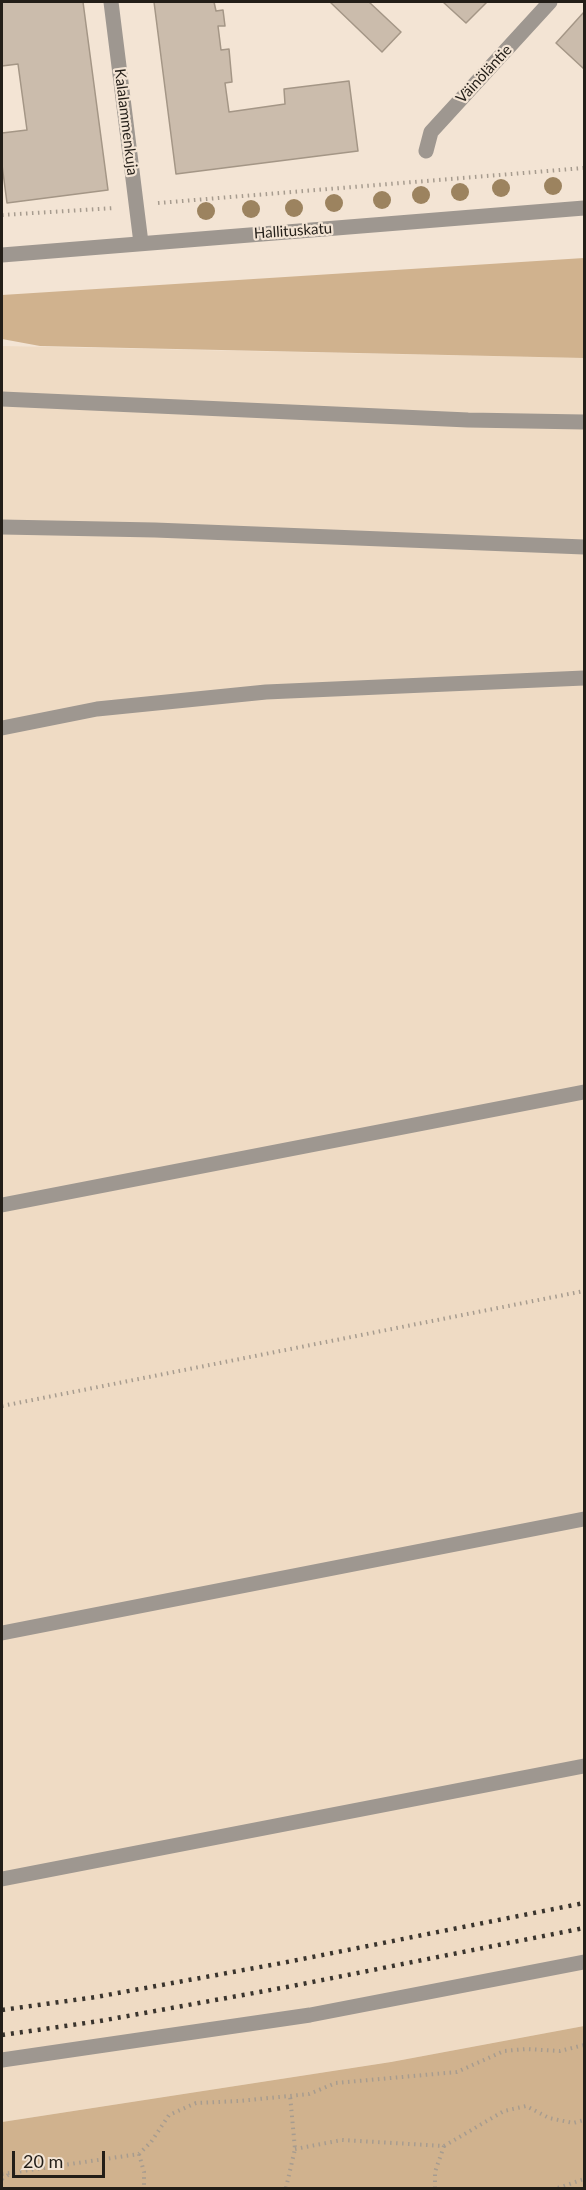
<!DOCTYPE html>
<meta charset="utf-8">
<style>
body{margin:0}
#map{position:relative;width:586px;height:2190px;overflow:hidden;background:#f3e4d4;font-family:Lato,sans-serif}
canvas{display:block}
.frame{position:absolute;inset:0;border:3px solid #231e18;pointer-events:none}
.scale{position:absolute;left:12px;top:2151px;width:93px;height:27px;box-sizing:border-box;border:3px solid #231e18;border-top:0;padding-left:8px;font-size:18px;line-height:21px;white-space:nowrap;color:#231e18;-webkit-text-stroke:4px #f3e4d4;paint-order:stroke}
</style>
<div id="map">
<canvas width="586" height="2190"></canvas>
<div class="frame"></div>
<div class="scale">20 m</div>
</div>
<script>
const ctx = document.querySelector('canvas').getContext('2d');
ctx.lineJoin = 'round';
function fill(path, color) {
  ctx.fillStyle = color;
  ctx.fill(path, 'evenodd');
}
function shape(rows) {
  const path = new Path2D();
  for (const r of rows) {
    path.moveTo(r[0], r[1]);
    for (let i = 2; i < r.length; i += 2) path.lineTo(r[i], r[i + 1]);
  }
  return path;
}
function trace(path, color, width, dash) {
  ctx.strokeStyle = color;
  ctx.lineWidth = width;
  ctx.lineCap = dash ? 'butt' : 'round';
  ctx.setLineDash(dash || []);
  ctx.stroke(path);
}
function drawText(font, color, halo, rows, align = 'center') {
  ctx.font = font + ' Lato,sans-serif';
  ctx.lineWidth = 4.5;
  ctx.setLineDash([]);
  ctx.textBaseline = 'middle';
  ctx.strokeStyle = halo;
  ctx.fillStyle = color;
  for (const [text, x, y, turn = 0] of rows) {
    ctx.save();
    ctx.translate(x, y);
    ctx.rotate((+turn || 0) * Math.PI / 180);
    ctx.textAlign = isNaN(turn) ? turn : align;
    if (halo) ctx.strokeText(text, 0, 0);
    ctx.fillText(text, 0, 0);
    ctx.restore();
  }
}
fill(shape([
 [2,346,584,358,584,2026,391,2062,2,2122]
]), '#efdbc4');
fill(shape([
 [584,258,584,358,40,346,2,339,2,295],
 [584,2026,584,2188,2,2188,2,2122,391,2062]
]), '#d0b28e');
const building = shape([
 [2,2,83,2,108,190,7,203,2,165,2,133,27,130,18,64,2,66,2,2],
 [154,2,214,2,216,11,223,10,225,26,218,26,221,50,229,49,232,82,225,83,229,112,285,104,284,89,349,81,358,151,176,174,154,2],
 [330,2,369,2,401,32,382,52,330,2],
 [443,2,487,2,466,23,443,2],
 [584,12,584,69,556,43,584,12]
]);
fill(building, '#cbbcac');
trace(building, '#a49686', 1.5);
trace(shape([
 [158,203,584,168],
 [2,215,114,208],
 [2,1406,584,1291],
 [295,2149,342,2140,444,2146,504,2111,526,2106,549,2118,573,2123,584,2120],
 [139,2154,144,2172,144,2188],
 [2,2174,139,2154,151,2142,169,2115,196,2103,239,2101,309,2094,336,2083,457,2072,504,2051,526,2049,560,2051,584,2045],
 [2,2179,11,2173],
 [286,2188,295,2149,290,2095],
 [435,2188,435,2172,444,2146],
 [558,2188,584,2179]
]), '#a79c8f', 4, [1.5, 4.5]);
trace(shape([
 [2,399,468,420,584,422],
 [2,527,155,530,584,547],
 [2,728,97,709,266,692,584,678],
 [2,1205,584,1092],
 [2,1633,584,1519],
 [2,1879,584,1766],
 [2,2060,310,2015,584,1962]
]), '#9e9790', 15);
trace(shape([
 [111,2,141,243],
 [426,151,431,132,550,2]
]), '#9e9790', 15);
trace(shape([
 [2,255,584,208]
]), '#9e9790', 15);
trace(shape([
 [2,2010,96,1997,282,1963,584,1903],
 [2,2035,100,2021,287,1987,584,1928]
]), '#3a342d', 4.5, [3, 6]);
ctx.fillStyle = '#9c835f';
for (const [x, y] of [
 [553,186],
 [501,188],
 [460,192],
 [421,195],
 [382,200],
 [334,203],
 [294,208],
 [251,209],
 [206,211]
]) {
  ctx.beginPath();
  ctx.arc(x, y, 9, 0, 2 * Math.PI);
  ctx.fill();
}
drawText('15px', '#231e18', '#f3e4d4', [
 ["Väinöläntie",484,74,-47],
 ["Kalalammenkuja",126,122,83],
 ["Hallituskatu",293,231,-4]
]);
</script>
